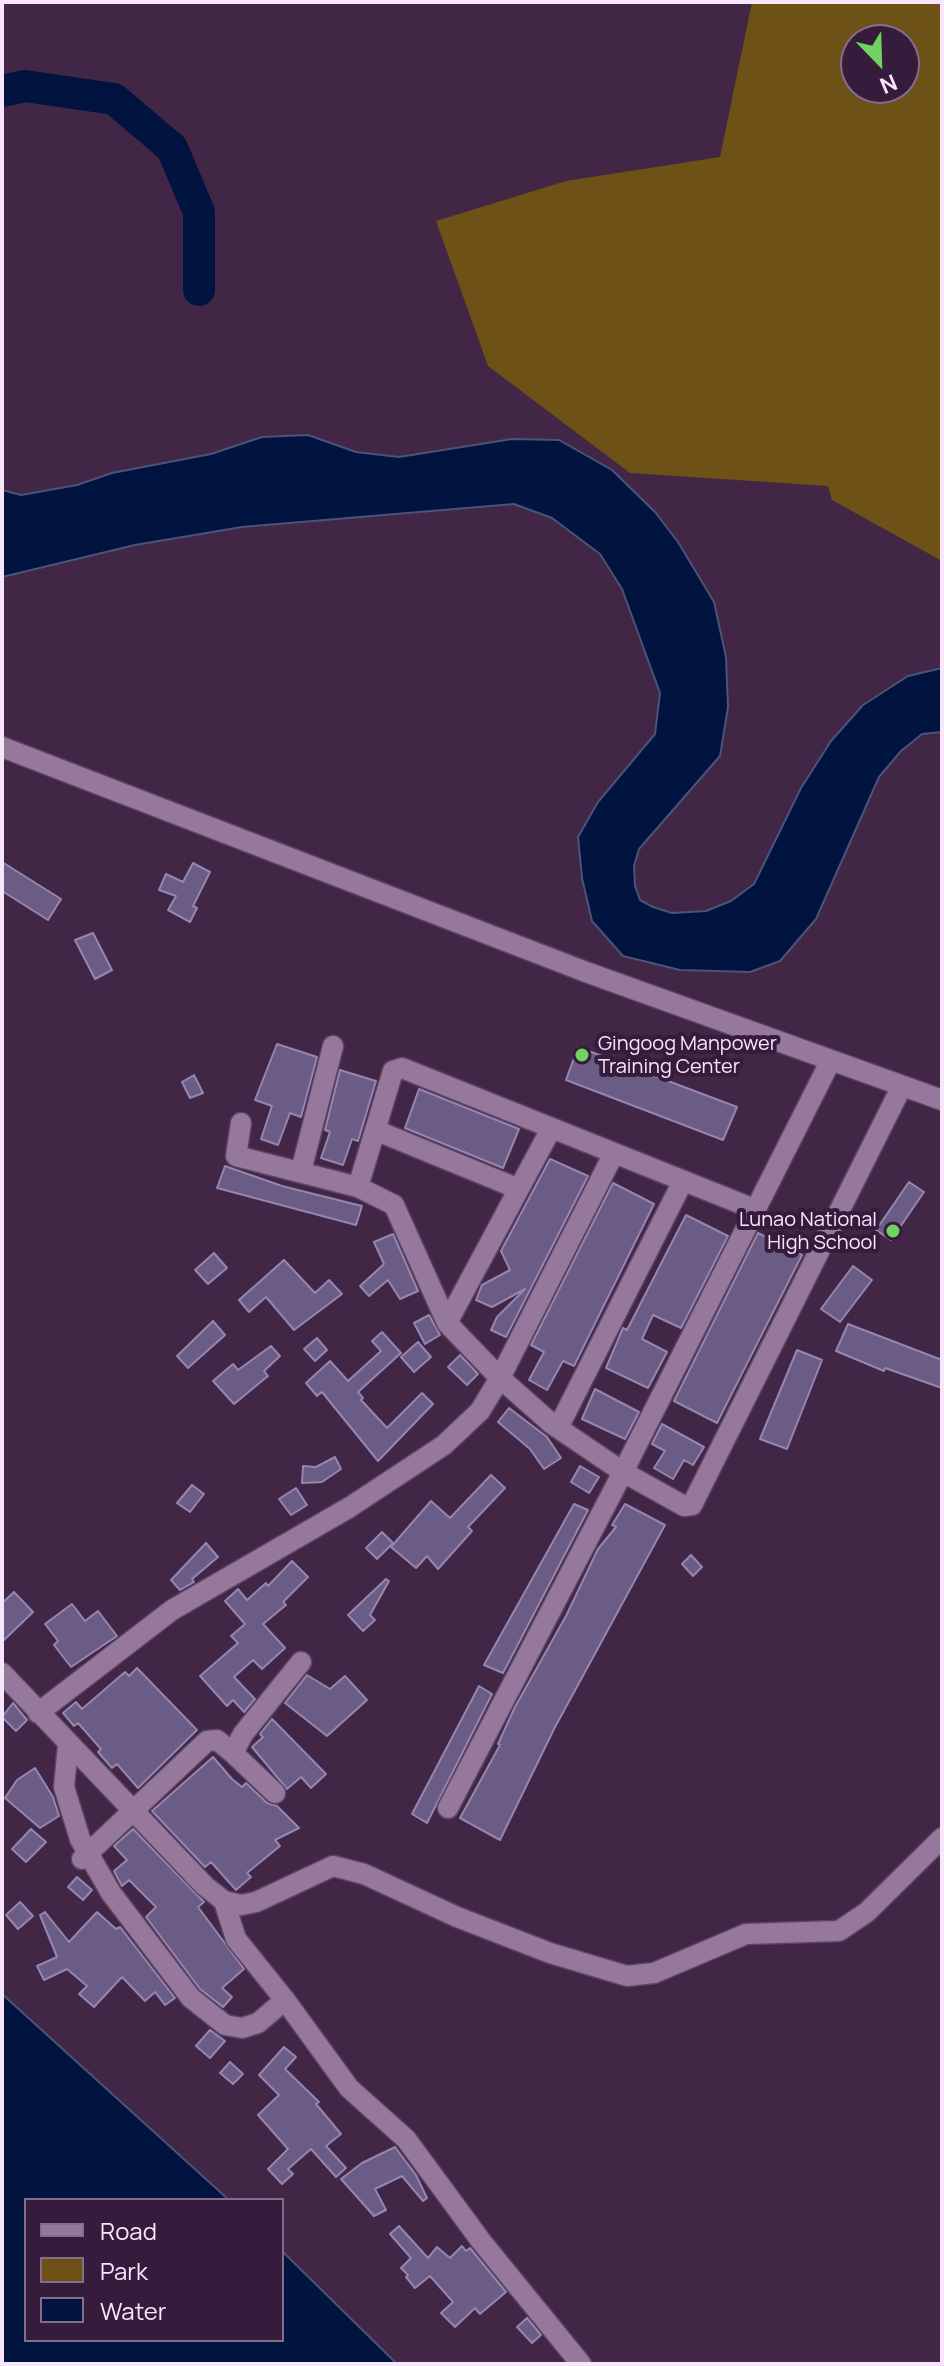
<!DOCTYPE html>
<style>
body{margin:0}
#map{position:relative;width:944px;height:2366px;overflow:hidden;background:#412646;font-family:Manrope,sans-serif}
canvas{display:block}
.frame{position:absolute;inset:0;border:4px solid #f8e6fb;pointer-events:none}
.legend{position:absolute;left:24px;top:2198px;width:260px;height:144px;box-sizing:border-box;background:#361c3c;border:2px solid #846d88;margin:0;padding:10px 14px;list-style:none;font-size:24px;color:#f8e6fb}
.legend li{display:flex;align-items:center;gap:16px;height:40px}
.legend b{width:40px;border:2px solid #846d88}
.north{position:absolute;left:840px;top:24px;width:80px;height:80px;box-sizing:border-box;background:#361c3c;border:2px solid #846d88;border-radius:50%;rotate:157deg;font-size:22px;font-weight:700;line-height:32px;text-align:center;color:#f8e6fb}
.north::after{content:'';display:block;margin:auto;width:28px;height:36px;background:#70d35f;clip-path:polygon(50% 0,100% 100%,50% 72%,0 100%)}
</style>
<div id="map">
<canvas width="944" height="2366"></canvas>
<div class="frame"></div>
<ul class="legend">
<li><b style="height:10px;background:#97789d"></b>Road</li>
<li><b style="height:22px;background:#6e5117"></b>Park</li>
<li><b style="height:22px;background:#011440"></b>Water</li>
</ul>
<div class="north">N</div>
</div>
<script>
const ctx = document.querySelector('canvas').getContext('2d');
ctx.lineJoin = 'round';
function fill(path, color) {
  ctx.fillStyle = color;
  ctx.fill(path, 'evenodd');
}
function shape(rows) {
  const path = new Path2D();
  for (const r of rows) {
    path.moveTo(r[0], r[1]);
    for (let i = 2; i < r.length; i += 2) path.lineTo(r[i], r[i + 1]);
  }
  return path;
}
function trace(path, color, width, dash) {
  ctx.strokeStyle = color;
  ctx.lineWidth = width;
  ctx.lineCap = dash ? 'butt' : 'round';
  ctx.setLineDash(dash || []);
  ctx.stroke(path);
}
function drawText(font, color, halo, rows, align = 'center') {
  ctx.font = font + ' Manrope,sans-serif';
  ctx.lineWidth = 8;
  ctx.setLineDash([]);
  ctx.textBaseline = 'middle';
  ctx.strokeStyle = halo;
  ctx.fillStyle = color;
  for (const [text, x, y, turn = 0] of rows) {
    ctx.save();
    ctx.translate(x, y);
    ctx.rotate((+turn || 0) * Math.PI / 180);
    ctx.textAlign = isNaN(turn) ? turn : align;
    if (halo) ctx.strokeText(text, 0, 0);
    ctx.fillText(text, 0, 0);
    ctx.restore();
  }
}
fill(shape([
 [752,2,942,2,942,561,832,500,828,486,630,473,488,366,436,221,566,181,720,157],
 [856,40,904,40,904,88,856,88]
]), '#6e5117');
const water = shape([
 [308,435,356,452,399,457,512,439,559,440,612,470,655,512,678,542,714,602,726,657,728,707,720,756,639,849,634,866,635,886,640,900,653,907,672,913,706,911,731,901,754,884,801,788,831,741,863,705,908,676,942,668,942,732,922,734,901,751,879,777,816,919,780,961,750,972,680,970,623,956,592,921,582,878,578,837,598,802,655,734,660,693,622,589,600,554,552,518,514,504,242,527,135,545,2,577,2,490,21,495,77,485,112,473,211,454,262,437,308,435],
 [2,1994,229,2200,26,2200,26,2340,282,2340,282,2251,397,2364,2,2364,2,1994]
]);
fill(water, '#011440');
trace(water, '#4b5378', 2);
trace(shape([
 [2,91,25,86,114,99,172,148,199,212,199,290]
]), '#011440', 32);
const building = shape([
 [2,862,61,899,48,920,2,891,2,862],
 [193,863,210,872,193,906,197,908,190,922,168,910,176,896,159,890,166,874,183,882,193,863],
 [93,933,112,970,95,979,75,940,93,933],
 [277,1044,317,1057,301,1117,290,1113,278,1145,261,1139,272,1106,255,1100,277,1044],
 [578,1047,737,1107,723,1140,566,1080,578,1047],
 [340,1070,376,1081,358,1141,352,1139,343,1165,321,1158,330,1132,325,1130,340,1070],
 [194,1075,203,1093,190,1098,182,1082,194,1075],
 [419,1089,519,1129,503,1168,405,1128,419,1089],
 [550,1159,588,1176,506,1337,491,1330,497,1317,525,1289,492,1307,476,1300,482,1285,510,1270,501,1251,550,1159],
 [225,1166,282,1186,362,1206,356,1225,217,1188,225,1166],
 [909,1182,924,1192,891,1240,876,1230,909,1182],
 [613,1183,654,1204,574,1366,563,1361,547,1390,529,1380,544,1352,531,1345,613,1183],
 [686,1215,728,1236,681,1328,653,1315,642,1339,667,1352,648,1388,606,1368,623,1328,627,1330,686,1215],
 [758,1233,802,1255,717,1423,674,1401,758,1233],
 [393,1234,418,1291,400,1299,388,1280,369,1296,360,1286,384,1264,374,1242,393,1234],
 [214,1253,227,1268,208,1284,195,1270,214,1253],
 [284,1260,315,1293,329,1280,342,1294,294,1330,266,1297,249,1312,239,1300,284,1260],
 [853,1266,872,1280,840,1322,821,1309,853,1266],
 [429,1315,440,1335,425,1344,414,1323,429,1315],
 [213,1321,225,1335,188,1368,177,1356,213,1321],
 [848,1324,942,1360,942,1388,885,1368,884,1371,836,1351,848,1324],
 [382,1332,401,1353,358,1392,363,1398,361,1400,387,1428,422,1393,433,1404,378,1461,322,1392,317,1396,306,1383,330,1361,348,1381,381,1351,372,1341,382,1332],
 [317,1338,327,1350,315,1361,304,1349,317,1338],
 [418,1342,431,1357,414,1372,401,1357,418,1342],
 [271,1346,280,1356,264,1371,268,1376,234,1404,213,1381,233,1364,238,1370,271,1346],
 [797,1350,822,1360,787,1449,760,1439,797,1350],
 [460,1355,478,1374,467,1385,448,1367,460,1355],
 [595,1389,639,1412,625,1439,582,1419,595,1389],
 [509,1408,547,1437,561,1458,544,1469,530,1449,498,1422,509,1408],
 [662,1424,704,1447,693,1465,684,1460,673,1479,654,1468,665,1451,652,1444,662,1424],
 [335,1457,341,1469,322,1482,302,1483,303,1466,316,1467,335,1457],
 [580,1466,599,1477,589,1493,571,1482,580,1466],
 [491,1475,505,1488,468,1527,472,1531,438,1569,427,1556,416,1568,391,1547,431,1501,450,1518,491,1475],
 [192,1485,204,1494,190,1512,177,1503,192,1485],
 [296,1488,307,1505,291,1515,279,1499,296,1488],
 [574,1504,588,1510,503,1673,484,1665,574,1504],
 [625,1504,665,1525,554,1729,500,1840,460,1818,500,1745,498,1744,515,1707,566,1616,598,1549,616,1527,612,1525,625,1504],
 [382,1532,393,1543,377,1559,366,1548,382,1532],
 [206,1543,218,1557,192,1579,194,1582,180,1590,171,1580,206,1543],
 [691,1555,702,1567,693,1576,682,1564,691,1555],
 [292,1561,308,1577,283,1602,286,1605,263,1624,285,1648,262,1669,253,1660,234,1677,255,1699,244,1712,233,1700,227,1706,200,1676,238,1643,231,1636,245,1624,225,1601,238,1589,247,1600,266,1583,268,1586,292,1561],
 [386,1579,389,1581,370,1615,375,1620,363,1631,348,1615,386,1579],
 [14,1592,33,1612,2,1642,2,1603,14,1592],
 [72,1604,85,1621,98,1611,117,1636,71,1667,54,1645,58,1641,45,1624,72,1604],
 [137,1668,197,1730,138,1788,117,1764,112,1768,98,1752,101,1749,78,1723,74,1726,63,1713,76,1702,82,1709,125,1672,129,1676,137,1668],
 [307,1675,330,1689,345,1676,367,1700,327,1736,285,1703,307,1675],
 [479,1686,492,1694,427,1823,412,1814,479,1686],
 [13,1703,27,1720,16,1731,2,1717,13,1703],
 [272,1719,326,1774,311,1788,301,1777,287,1789,252,1747,263,1737,260,1734,272,1719],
 [213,1757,232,1779,242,1787,246,1783,267,1803,277,1806,299,1828,275,1840,280,1846,247,1873,251,1877,236,1890,211,1862,205,1867,152,1811,213,1757],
 [35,1768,53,1797,59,1816,40,1828,5,1798,17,1780,35,1768],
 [31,1829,46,1842,26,1862,12,1849,31,1829],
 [133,1829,204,1902,198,1907,244,1969,222,1988,232,1997,223,2007,200,1989,146,1917,156,1907,129,1880,122,1886,114,1871,127,1860,114,1846,133,1829],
 [77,1877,92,1890,83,1900,68,1887,77,1877],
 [20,1902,33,1916,18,1929,6,1915,20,1902],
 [45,1912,69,1942,97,1912,116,1929,120,1927,175,1998,165,2005,155,1992,145,2001,122,1977,94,2007,79,1994,87,1986,67,1969,44,1980,37,1966,57,1957,40,1915,45,1912],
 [210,2030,225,2041,210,2058,196,2046,210,2030],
 [284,2047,296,2057,285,2069,319,2102,316,2104,341,2134,326,2146,346,2168,336,2177,311,2149,288,2169,293,2174,282,2184,268,2169,288,2149,258,2115,279,2095,259,2075,284,2047],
 [230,2062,243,2074,233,2084,220,2073,230,2062],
 [395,2147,416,2175,427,2198,423,2201,402,2176,375,2189,386,2210,374,2216,341,2179,362,2163,395,2147],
 [399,2226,428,2258,437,2247,450,2258,462,2246,466,2251,470,2248,506,2292,480,2314,475,2308,455,2327,441,2313,453,2302,430,2276,415,2288,406,2277,408,2275,401,2268,411,2258,390,2234,399,2226],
 [527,2318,541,2335,532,2343,517,2327,527,2318]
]);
fill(building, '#6b5c85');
trace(building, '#9586b1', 2);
const minor = shape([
 [2,747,586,972,942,1100],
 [241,1123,236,1156,358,1187],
 [375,1130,519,1189],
 [614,1153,500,1378,447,1323,394,1205,358,1187,393,1071,402,1068,754,1209],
 [301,1171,333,1046],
 [447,1323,551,1129],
 [558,1428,683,1181],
 [2,1673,205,1886,224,1901,241,1905,256,1902,333,1866,364,1874,457,1917,550,1953,627,1976,654,1973,746,1934,839,1931,867,1912,942,1838],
 [38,1713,172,1610,350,1507,444,1445,480,1411,500,1378,552,1424,623,1472,830,1062],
 [68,1745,64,1787,80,1839,111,1893,191,1998,225,2025,242,2028,258,2023,285,2000,349,2088,406,2139,481,2241,581,2364],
 [233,1753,243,1734,301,1662],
 [448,1808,623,1472,684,1506,692,1505,902,1086],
 [82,1859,207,1741,217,1740,233,1753,275,1793],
 [224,1901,236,1939,285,2000]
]);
trace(minor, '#5d4562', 23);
trace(minor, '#97789d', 20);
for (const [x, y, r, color] of [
 [582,1055,8,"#70d35f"],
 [893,1231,8,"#70d35f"]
]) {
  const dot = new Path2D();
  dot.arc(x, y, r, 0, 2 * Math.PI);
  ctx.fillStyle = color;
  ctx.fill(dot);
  trace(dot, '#361c3c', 3);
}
drawText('20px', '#f8e6fb', '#361c3c', [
 ["Gingoog Manpower",598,1044],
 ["Training Center",598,1067],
 ["Lunao National",877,1220,"right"],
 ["High School",877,1243,"right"]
], 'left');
</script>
